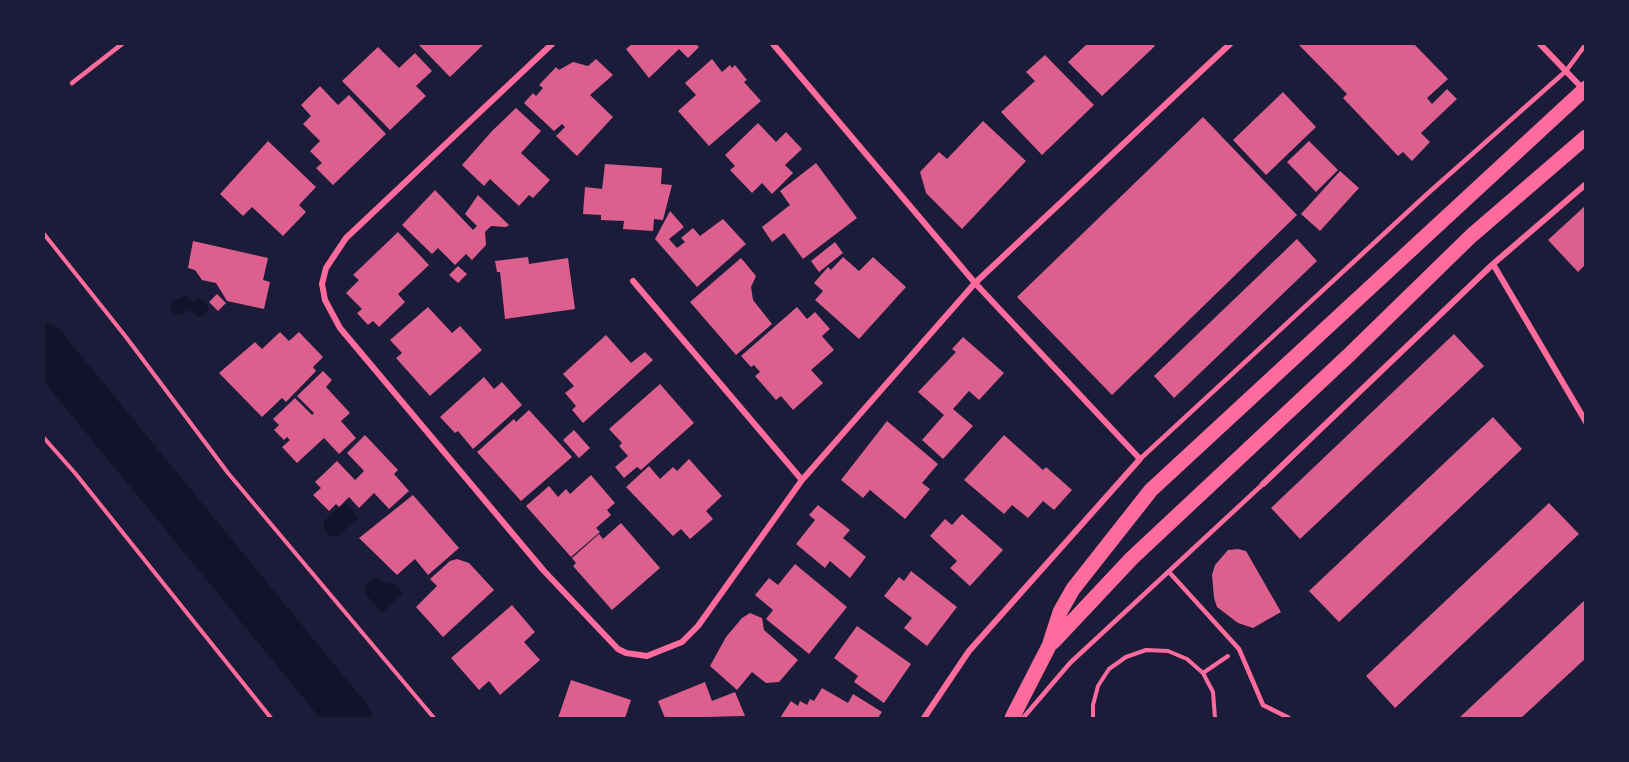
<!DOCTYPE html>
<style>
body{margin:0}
#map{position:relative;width:1629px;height:762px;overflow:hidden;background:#1b1b3a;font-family:Poppins,sans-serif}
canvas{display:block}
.frame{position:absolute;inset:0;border:45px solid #1b1b3a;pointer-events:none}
</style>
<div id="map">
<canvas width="1629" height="762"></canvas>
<div class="frame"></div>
</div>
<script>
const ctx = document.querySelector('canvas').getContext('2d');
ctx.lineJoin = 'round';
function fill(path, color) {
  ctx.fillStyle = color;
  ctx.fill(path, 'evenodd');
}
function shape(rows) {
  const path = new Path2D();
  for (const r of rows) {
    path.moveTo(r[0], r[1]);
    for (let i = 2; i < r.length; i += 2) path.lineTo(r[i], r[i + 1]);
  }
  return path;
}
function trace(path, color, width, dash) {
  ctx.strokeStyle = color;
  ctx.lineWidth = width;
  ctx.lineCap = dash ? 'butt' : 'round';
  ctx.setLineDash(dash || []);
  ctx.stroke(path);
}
fill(shape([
 [186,295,192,302,199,299,205,301,208,305,207,313,199,317,189,310,179,315,172,313,171,303],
 [346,503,358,518,337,537,330,536,325,531,324,521],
 [376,577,384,584,392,582,403,593,382,613,364,592,366,585]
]), '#12122b');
trace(shape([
 [44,346,349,718]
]), '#12122b', 45);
fill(shape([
 [418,44,484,44,450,77],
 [632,44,696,44,699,47,688,58,679,49,649,78,626,49],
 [1087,44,1152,44,1155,46,1102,96,1068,62],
 [1298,44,1414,44,1448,79,1427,98,1432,104,1447,89,1457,99,1421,133,1430,142,1412,161,1403,152,1398,156,1343,98,1347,94],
 [378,47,399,68,415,53,432,71,416,86,426,96,390,130,342,81],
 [1045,55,1094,105,1042,155,1001,112,1035,81,1026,72],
 [596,59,613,75,590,95,613,117,577,156,556,136,565,127,562,124,554,131,524,103,533,93,536,96,543,88,539,85,556,67,559,70,573,62,588,66],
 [712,59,722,72,730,65,732,68,735,65,747,80,744,82,761,101,709,146,678,111,696,95,685,83],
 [320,86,338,105,349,95,386,134,333,185,316,168,322,163,310,151,320,141,303,124,311,116,301,105],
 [1283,92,1316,127,1266,175,1233,140],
 [516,108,541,131,521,153,550,180,533,198,529,195,519,206,490,179,484,186,462,165,492,131],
 [1203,117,1297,215,1112,395,1017,297],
 [983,121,1026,161,962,229,926,193,920,172,939,152,947,159],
 [758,123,776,142,786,132,802,149,785,165,793,173,772,194,762,183,752,193,730,170,735,166,725,155],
 [268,141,316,187,299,205,306,212,283,236,252,207,243,216,220,194],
 [1309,141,1338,170,1316,192,1287,162],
 [816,163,857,218,803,259,784,233,772,242,762,227,790,205,780,191],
 [605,164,662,168,661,184,672,185,663,220,654,219,653,231,623,229,624,221,601,220,601,215,583,214,585,187,602,189],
 [1340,171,1359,188,1320,231,1301,214],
 [435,190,473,230,477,226,465,214,478,195,509,225,506,227,491,226,485,232,486,245,472,260,466,254,455,265,438,248,432,254,402,225],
 [1586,205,1586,264,1578,272,1548,240],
 [670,211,684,227,669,239,677,248,685,242,681,238,693,228,700,236,723,219,746,244,697,287,655,239],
 [398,232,429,265,398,294,405,302,379,327,373,321,368,325,357,313,362,309,346,293,359,280,353,275],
 [1297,239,1317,261,1174,398,1154,376],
 [193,241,268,258,263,280,270,282,264,309,227,301,216,283,202,280,195,270,188,268],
 [835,242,843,253,819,272,811,261],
 [528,257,529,264,568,258,575,309,505,319,500,272,497,272,495,261],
 [843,257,859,271,873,257,906,287,859,339,815,300,823,291,814,283,828,267,831,270],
 [741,258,756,276,751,287,753,300,772,324,736,355,690,302],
 [458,266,467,274,458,283,449,275],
 [217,294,226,303,218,311,209,302],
 [428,307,452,333,460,326,482,350,430,396,396,358,402,353,390,340],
 [797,307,807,319,815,312,830,329,822,336,834,350,811,370,823,383,793,410,781,396,776,400,755,376,760,372,754,365,751,367,741,356],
 [280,332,289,341,299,332,323,357,313,367,316,371,286,402,282,398,262,417,219,373,255,342,262,349],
 [1454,334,1484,366,1300,539,1271,508],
 [606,335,631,363,645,352,653,360,583,423,572,410,576,406,565,393,574,386,563,374],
 [963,337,1004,373,979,400,969,391,953,409,973,426,943,459,922,440,944,415,918,392,956,352,952,349],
 [323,371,332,380,326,387,350,413,341,421,356,438,339,454,324,438,297,463,282,447,290,440,287,437,284,440,274,430,279,425,273,419,295,398,312,415,314,413,297,396],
 [484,377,494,389,502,382,522,405,473,449,458,431,455,433,440,417],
 [660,384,694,423,641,470,637,467,624,478,615,467,628,456,619,446,622,443,609,429],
 [529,410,572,457,521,501,477,452,514,419,516,422],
 [1493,417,1522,449,1339,622,1309,591],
 [887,421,938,464,922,483,930,489,905,519,870,490,863,498,841,480],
 [574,430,590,448,579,458,563,440],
 [365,435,398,470,394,474,409,491,389,509,374,493,359,508,349,497,339,507,336,504,329,511,313,495,321,488,315,482,337,461,355,480,364,471,347,453],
 [1004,435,1043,470,1046,467,1072,490,1054,510,1043,501,1028,518,1012,505,1004,514,964,480],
 [689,459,722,496,706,511,713,519,690,539,681,529,673,536,626,487,649,466,660,479,673,467,677,471],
 [591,475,615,503,607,510,611,515,596,528,600,532,571,557,526,506,549,486,558,497,566,489,570,494],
 [413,495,459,548,428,575,415,559,397,575,359,538],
 [1549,503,1579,534,1395,708,1366,676],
 [818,505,850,530,843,538,866,557,850,578,830,561,825,568,796,544,815,520,809,515],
 [962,514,1003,550,970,586,950,568,957,561,930,536,945,519,952,525],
 [621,523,660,568,612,610,573,566,576,563,572,558,599,534,603,539],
 [1238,549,1246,551,1281,612,1253,628,1238,623,1217,607,1214,598,1212,575,1215,565,1228,550],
 [457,559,469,563,494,590,443,637,416,607,437,586,430,579,450,561],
 [795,564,847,607,809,654,766,619,773,610,755,595,769,578,778,585],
 [911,571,957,607,927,646,904,628,912,618,884,596,899,577,904,581],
 [1586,599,1586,658,1521,718,1459,718],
 [512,605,535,632,524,642,540,660,500,695,489,681,479,690,451,658],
 [750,613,762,618,764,630,798,660,779,682,766,683,752,672,737,690,710,666,726,637,742,618],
 [857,626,911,664,884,703,854,682,858,676,834,658],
 [571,680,631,700,625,718,558,718],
 [705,682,712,701,735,692,745,716,665,718,658,701],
 [822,688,848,703,853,694,882,712,878,718,780,718,791,701,798,706,800,701,807,705,810,699,814,701]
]), '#dd5f8e');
trace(shape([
 [44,234,126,337,228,473,434,718],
 [44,438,75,473,271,718],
 [1203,673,1228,656],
 [1093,718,1093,705,1098,686,1109,669,1126,657,1146,650,1168,651,1187,659,1203,673,1213,692,1215,718]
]), '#ff6b9d', 4);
trace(shape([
 [72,83,122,44],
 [1140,459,1426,195,1566,71,1586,44],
 [1169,572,1239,649,1263,705,1289,718],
 [1023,718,1070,663,1263,484]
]), '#ff6b9d', 4.5);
trace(shape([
 [552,44,346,238,326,268,322,284,325,300,340,328,544,571,618,649,626,653,647,656,682,642,698,626,802,480,975,283,1230,44],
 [773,44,975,283,1140,459,969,651,924,718],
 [1540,44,1583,89],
 [1493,264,1586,422],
 [633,281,802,480],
 [1263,484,1493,264,1586,184]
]), '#ff6b9d', 6);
trace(shape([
 [1053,642,1132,558,1349,355,1471,236,1586,137],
 [1012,718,1049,646,1060,612,1073,589,1151,490,1586,88]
]), '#ff6b9d', 15);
</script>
